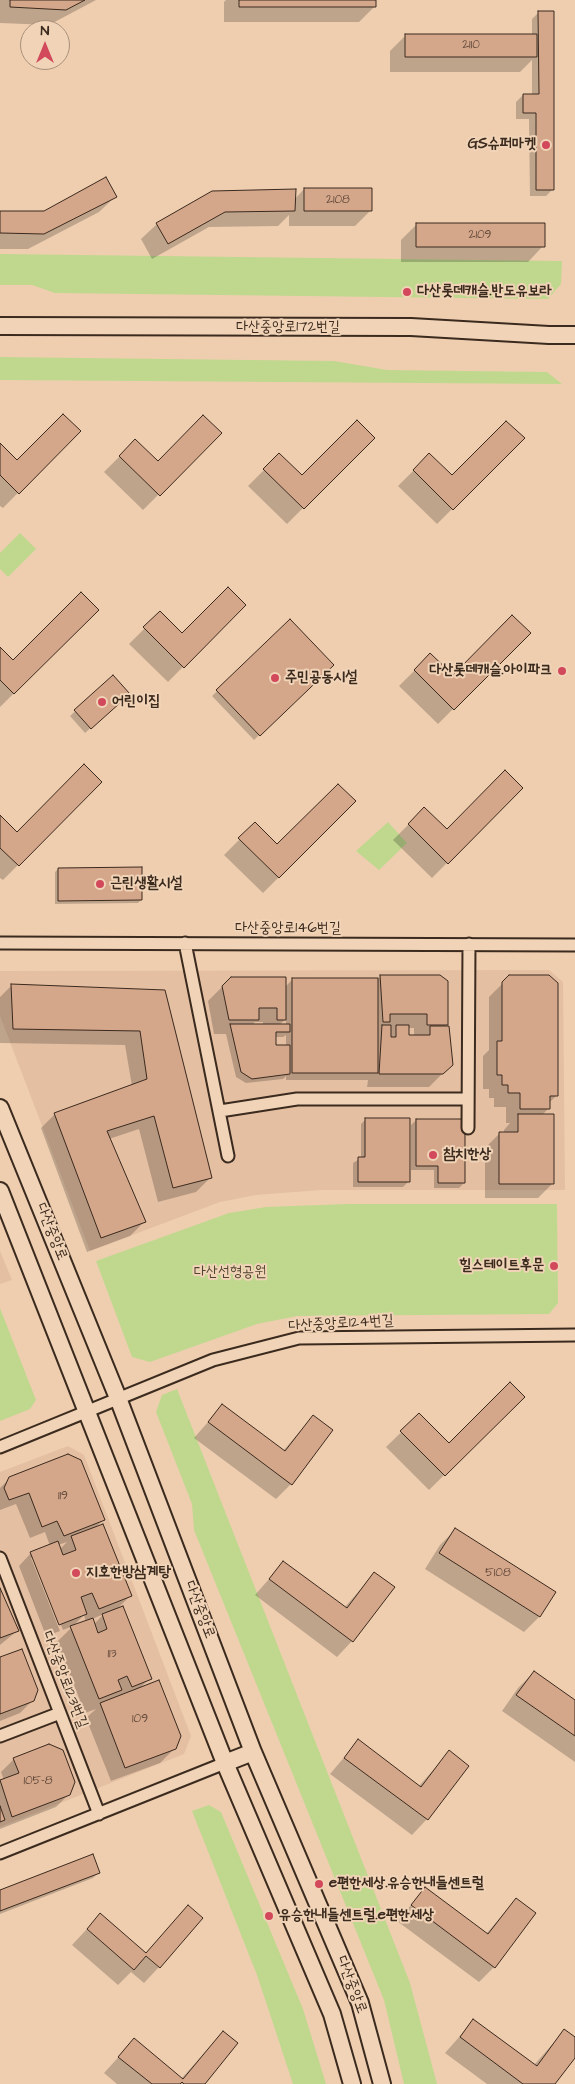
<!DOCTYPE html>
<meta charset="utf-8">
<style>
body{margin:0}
#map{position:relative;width:575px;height:2084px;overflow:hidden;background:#efceb0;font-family:"Architects Daughter",sans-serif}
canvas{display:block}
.north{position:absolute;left:20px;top:20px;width:50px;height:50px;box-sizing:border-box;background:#f1d4b7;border:1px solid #a8907a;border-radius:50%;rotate:0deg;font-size:14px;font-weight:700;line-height:20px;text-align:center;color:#3b2a1e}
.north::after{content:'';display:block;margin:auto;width:18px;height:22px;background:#d1495b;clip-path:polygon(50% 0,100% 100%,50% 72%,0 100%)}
</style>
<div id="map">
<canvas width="575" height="2084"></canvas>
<div class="north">N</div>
</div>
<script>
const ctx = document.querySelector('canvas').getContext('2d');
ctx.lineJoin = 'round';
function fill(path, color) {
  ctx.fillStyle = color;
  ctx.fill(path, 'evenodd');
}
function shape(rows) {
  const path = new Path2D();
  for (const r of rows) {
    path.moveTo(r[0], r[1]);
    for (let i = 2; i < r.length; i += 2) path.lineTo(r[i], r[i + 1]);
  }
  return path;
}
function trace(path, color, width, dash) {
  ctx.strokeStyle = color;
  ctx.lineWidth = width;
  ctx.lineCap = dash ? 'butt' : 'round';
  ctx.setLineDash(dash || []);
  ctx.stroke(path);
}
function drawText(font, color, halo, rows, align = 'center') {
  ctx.font = font + ' "Architects Daughter","Poor Story",sans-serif';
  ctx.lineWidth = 4;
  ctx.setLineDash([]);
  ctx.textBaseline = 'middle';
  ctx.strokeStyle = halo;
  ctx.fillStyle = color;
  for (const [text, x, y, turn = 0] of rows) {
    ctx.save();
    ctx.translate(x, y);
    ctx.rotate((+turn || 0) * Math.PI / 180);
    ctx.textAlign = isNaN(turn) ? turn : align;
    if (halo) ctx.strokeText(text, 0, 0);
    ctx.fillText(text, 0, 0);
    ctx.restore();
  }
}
fill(shape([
 [549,970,563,982,565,1190,321,1190,256,1195,220,1202,90,1251,0,1016,0,971],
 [0,1251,12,1280,0,1284],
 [68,1446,84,1455,191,1736,184,1754,0,1827,0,1472]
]), '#e4bfa2');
fill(shape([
 [0,254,562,261,561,284,548,299,55,293,32,285,0,285],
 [0,357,334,361,387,370,547,372,562,384,0,380],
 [20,533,36,549,8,577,0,569,0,553],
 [388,822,407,843,379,870,356,851],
 [347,1204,557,1204,558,1303,549,1314,297,1316,257,1324,150,1362,132,1357,96,1261,229,1213,266,1207],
 [0,1308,36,1400,30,1409,0,1421],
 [177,1389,410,1983,437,2084,404,2084,384,2000,194,1530,192,1504,156,1412,162,1395],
 [209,1805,221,1812,303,2009,326,2084,293,2084,257,1975,192,1811]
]), '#bfd88e');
fill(shape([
 [0,0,96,0,49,25,0,23],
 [226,0,374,0,374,7,359,22,224,22,224,2],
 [539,12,553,189,546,196,530,196,529,119,516,119,516,102,523,95,532,95,532,60,520,72,390,72,390,51,406,35,532,36,532,19],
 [304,189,371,210,355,226,289,226,289,215,278,226,209,227,152,259,141,239,157,224,294,200],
 [115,197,99,212,28,249,0,249,0,212,44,212],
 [417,224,543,246,528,262,401,262,401,240],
 [79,431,3,508,0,506,0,444,17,461],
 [220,433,143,510,104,472,135,441,158,463],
 [373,438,287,524,248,486,279,455,302,477],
 [523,438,437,524,398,486,429,455,452,477],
 [244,605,168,682,129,644,160,613,182,635],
 [98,610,0,707,0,648,13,661],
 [290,621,333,665,254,740,212,696],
 [529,633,438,724,399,686,430,655,453,677],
 [113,677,123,699,85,733,70,716],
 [101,782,3,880,0,878,0,817,17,833],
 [521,788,432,878,393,840,424,809,447,831],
 [355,801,263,893,224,855,255,824,277,846],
 [58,869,141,900,138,903,55,904,55,872],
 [380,976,447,1024,444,1027,450,1066,429,1087,367,1087,368,1080,286,1080,286,1076,283,1079,246,1083,236,1077,226,1034,214,1034,208,1001,231,978,285,987,293,979,377,979],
 [286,1019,286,1025,279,1025],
 [255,1022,263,1022,263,1025,252,1025],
 [408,1028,414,1028,414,1036,408,1036],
 [286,1035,286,1047,275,1047,275,1037,283,1037],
 [510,976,556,1096,548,1104,548,1109,542,1115,553,1183,538,1198,485,1198,485,1148,500,1133,504,1133,504,1130,510,1123,506,1123,506,1107,494,1107,494,1098,489,1098,489,1089,483,1089,483,1056,489,1050,489,997],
 [12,985,164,991,210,1178,196,1192,158,1202,139,1129,109,1139,144,1222,130,1236,87,1252,41,1128,55,1114,132,1086,125,1045,0,1043,0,997],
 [366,1119,409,1181,403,1187,353,1187,353,1163,361,1158,361,1124],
 [416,1120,464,1183,459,1188,434,1188,434,1170,411,1170,411,1125],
 [523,1397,429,1490,386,1447,419,1415,449,1445],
 [222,1406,283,1451,313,1416,291,1484,276,1499,194,1438],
 [10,1478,103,1520,95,1528,130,1596,116,1610,150,1678,140,1688,175,1748,160,1763,111,1781,86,1718,96,1709,85,1713,57,1642,73,1626,63,1630,34,1558,31,1558,60,1631,46,1636,19,1566,31,1553,50,1546,45,1532,30,1538,16,1504,0,1510,0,1488],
 [67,1542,60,1549,58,1545],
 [104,1614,94,1624,92,1619],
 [84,1615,86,1622,72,1627],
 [456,1529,555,1593,539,1617,524,1632,425,1569,440,1545],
 [283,1563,344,1608,374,1574,352,1641,337,1657,255,1595],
 [0,1589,17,1631,0,1645],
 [0,1658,33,1700,20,1713,0,1721],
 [534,1672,575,1701,575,1762,502,1711,518,1688],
 [358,1741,419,1786,449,1752,427,1819,412,1835,330,1774],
 [14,1759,69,1794,56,1807,0,1829,0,1782,4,1780,1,1772],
 [98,1873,93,1878,0,1914,0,1892],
 [425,1889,486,1934,516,1899,494,1967,479,1982,397,1921],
 [188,1906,159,1967,144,1983,131,1972,118,1985,72,1945,100,1915,145,1954],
 [474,2020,534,2065,564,2031,575,2039,575,2056,554,2084,487,2084,445,2053],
 [223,2032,203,2084,117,2084,104,2073,134,2040,181,2079]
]), '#0003');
const building = shape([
 [10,0,85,0,66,10,10,7,10,0],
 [239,0,376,0,376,7,239,7,239,0],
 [538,11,554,11,554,190,536,190,536,113,523,113,523,94,539,94,538,11],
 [405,34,537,34,537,57,405,57,405,34],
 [106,177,117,197,44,234,0,233,0,211,44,211,106,177],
 [304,188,372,188,372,211,304,211,304,188],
 [296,189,295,211,225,212,168,244,156,223,212,191,296,189],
 [416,223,545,223,545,247,416,247,416,223],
 [63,414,81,431,19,494,0,475,0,443,17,460,63,414],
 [203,415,222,433,160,496,119,456,135,439,158,461,203,415],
 [357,420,375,438,304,509,263,469,279,453,302,475,357,420],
 [506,421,525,438,453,510,413,470,429,453,452,475,506,421],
 [228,587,246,605,184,668,143,627,160,611,182,633,228,587],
 [81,592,99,610,14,694,0,680,0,647,13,660,81,592],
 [512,615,531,633,454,710,414,670,430,653,453,675,512,615],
 [290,619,334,665,260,736,216,690,290,619],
 [113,675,130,694,91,729,74,710,113,675],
 [84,764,102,782,19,866,0,848,0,815,17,832,84,764],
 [505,770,523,788,448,864,408,824,424,807,447,829,505,770],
 [338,784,356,801,279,878,238,838,255,822,277,844,338,784],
 [142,867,142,900,58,901,58,868,142,867],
 [380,975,440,975,448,981,448,1025,427,1025,427,1014,390,1014,390,1022,383,1022,380,975],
 [509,975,549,975,558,983,558,1096,550,1096,550,1109,520,1109,520,1093,508,1093,508,1085,502,1085,502,1075,497,1075,497,1041,502,1041,502,982,509,975],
 [231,977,286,977,286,1020,277,1020,277,1008,259,1008,259,1020,229,1020,222,986,231,977],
 [292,978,378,978,378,1073,292,1073,292,978],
 [11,984,165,990,212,1178,173,1188,154,1116,107,1131,146,1222,101,1238,54,1113,147,1079,140,1031,13,1029,11,984],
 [230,1024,290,1024,290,1032,276,1032,276,1045,290,1045,290,1074,252,1079,241,1072,230,1024],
 [382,1025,391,1025,391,1037,396,1037,396,1025,409,1025,409,1035,430,1035,430,1026,449,1026,453,1065,443,1074,379,1074,382,1025],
 [518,1114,554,1114,554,1184,499,1184,499,1132,518,1132,518,1114],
 [365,1118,410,1118,410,1182,358,1182,358,1157,365,1157,365,1118],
 [416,1119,465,1119,465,1183,438,1183,438,1166,416,1166,416,1119],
 [510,1382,525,1397,445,1476,400,1431,419,1413,449,1443,510,1382],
 [222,1404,285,1451,313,1415,333,1430,292,1485,208,1422,222,1404],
 [68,1454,81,1460,105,1520,64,1536,57,1521,42,1527,29,1493,9,1500,4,1488,9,1477,68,1454],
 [103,1524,132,1596,99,1609,92,1593,81,1597,87,1614,59,1625,30,1552,58,1541,63,1555,76,1550,71,1536,103,1524],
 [455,1528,556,1592,540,1617,439,1553,455,1528],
 [283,1561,347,1608,374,1572,395,1587,353,1642,269,1579,283,1561],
 [0,1588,19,1631,0,1638,0,1588],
 [123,1606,152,1679,132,1687,127,1676,118,1680,122,1690,99,1699,70,1626,93,1618,98,1633,107,1629,102,1614,123,1606],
 [22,1649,38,1690,34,1701,0,1714,0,1657,22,1649],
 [534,1671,575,1700,575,1736,516,1695,534,1671],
 [159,1680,181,1736,176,1749,125,1768,100,1703,159,1680],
 [358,1739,421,1787,449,1750,469,1766,428,1820,344,1758,358,1739],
 [49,1744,63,1750,75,1782,70,1795,12,1817,0,1780,19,1773,13,1758,49,1744],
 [0,1806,5,1820,0,1822,0,1806],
 [93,1854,100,1873,0,1911,0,1890,93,1854],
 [425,1887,488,1934,516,1898,536,1913,495,1968,411,1905,425,1887],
 [188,1905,203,1918,160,1968,146,1956,134,1970,87,1929,100,1913,146,1953,188,1905],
 [473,2019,537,2066,564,2029,575,2037,575,2058,555,2084,523,2084,460,2037,473,2019],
 [223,2031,238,2043,205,2084,184,2084,182,2082,180,2084,152,2084,118,2057,134,2038,183,2079,223,2031]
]);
fill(building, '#d4a68a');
trace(building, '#3b2a1e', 1);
const street = shape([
 [0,943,575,945],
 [185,943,228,1156],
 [220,1111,297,1099,468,1099],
 [468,1128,469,944],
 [0,1447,213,1360,299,1338,575,1335],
 [0,1558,99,1814],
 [0,1736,60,1713],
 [0,1853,225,1763]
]);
const secondary = shape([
 [0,326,411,327,549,335,575,335],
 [0,1108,118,1398,253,1752,360,2003,382,2084],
 [0,1191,225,1763,332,2014,352,2084],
 [225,1763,253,1752]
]);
trace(street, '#3b2a1e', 15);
trace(secondary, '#3b2a1e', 20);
trace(street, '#f1d4b7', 11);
trace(secondary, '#f1d4b7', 16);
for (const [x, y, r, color] of [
 [546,145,5,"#d1495b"],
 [407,292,5,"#d1495b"],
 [562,671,5,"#d1495b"],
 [275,678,5,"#d1495b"],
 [102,702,5,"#d1495b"],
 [100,884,5,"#d1495b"],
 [433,1155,5,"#d1495b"],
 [554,1266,5,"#d1495b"],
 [76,1573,5,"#d1495b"],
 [319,1884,5,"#d1495b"],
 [269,1916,5,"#d1495b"]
]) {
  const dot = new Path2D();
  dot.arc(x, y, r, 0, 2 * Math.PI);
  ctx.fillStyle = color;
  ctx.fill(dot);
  trace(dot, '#f1d4b7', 2);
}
drawText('12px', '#614939', null, [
 ["2110",471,45],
 ["2108",338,200],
 ["2109",480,235],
 ["119",63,1496],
 ["5108",498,1573],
 ["113",112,1654],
 ["109",140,1719],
 ["105-8",38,1781]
]);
drawText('bold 15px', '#3b2a1e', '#f1d4b7', [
 ["GS슈퍼마켓",536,145,"right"],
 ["다산롯데캐슬.반도유보라",417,292],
 ["다산롯데캐슬.아이파크",552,671,"right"],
 ["주민공동시설",285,678],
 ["어린이집",112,702],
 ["근린생활시설",110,884],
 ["참치한상",443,1155],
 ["힐스테이트후문",544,1266,"right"],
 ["지호한방삼계탕",86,1573],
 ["e편한세상.유승한내들센트럴",329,1884],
 ["유승한내들센트럴.e편한세상",279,1916]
], 'left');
drawText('15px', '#3b2a1e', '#f1d4b7', [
 ["다산중앙로172번길",288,328],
 ["다산중앙로146번길",288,929],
 ["다산중앙로",51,1232,68],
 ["다산중앙로124번길",341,1324,-3],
 ["다산중앙로",199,1610,69],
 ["다산중앙로123번길",64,1680,69],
 ["다산중앙로",351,1985,69]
]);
drawText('15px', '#4f442f', '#f1d4b7', [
 ["다산선형공원",230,1273]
]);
</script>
